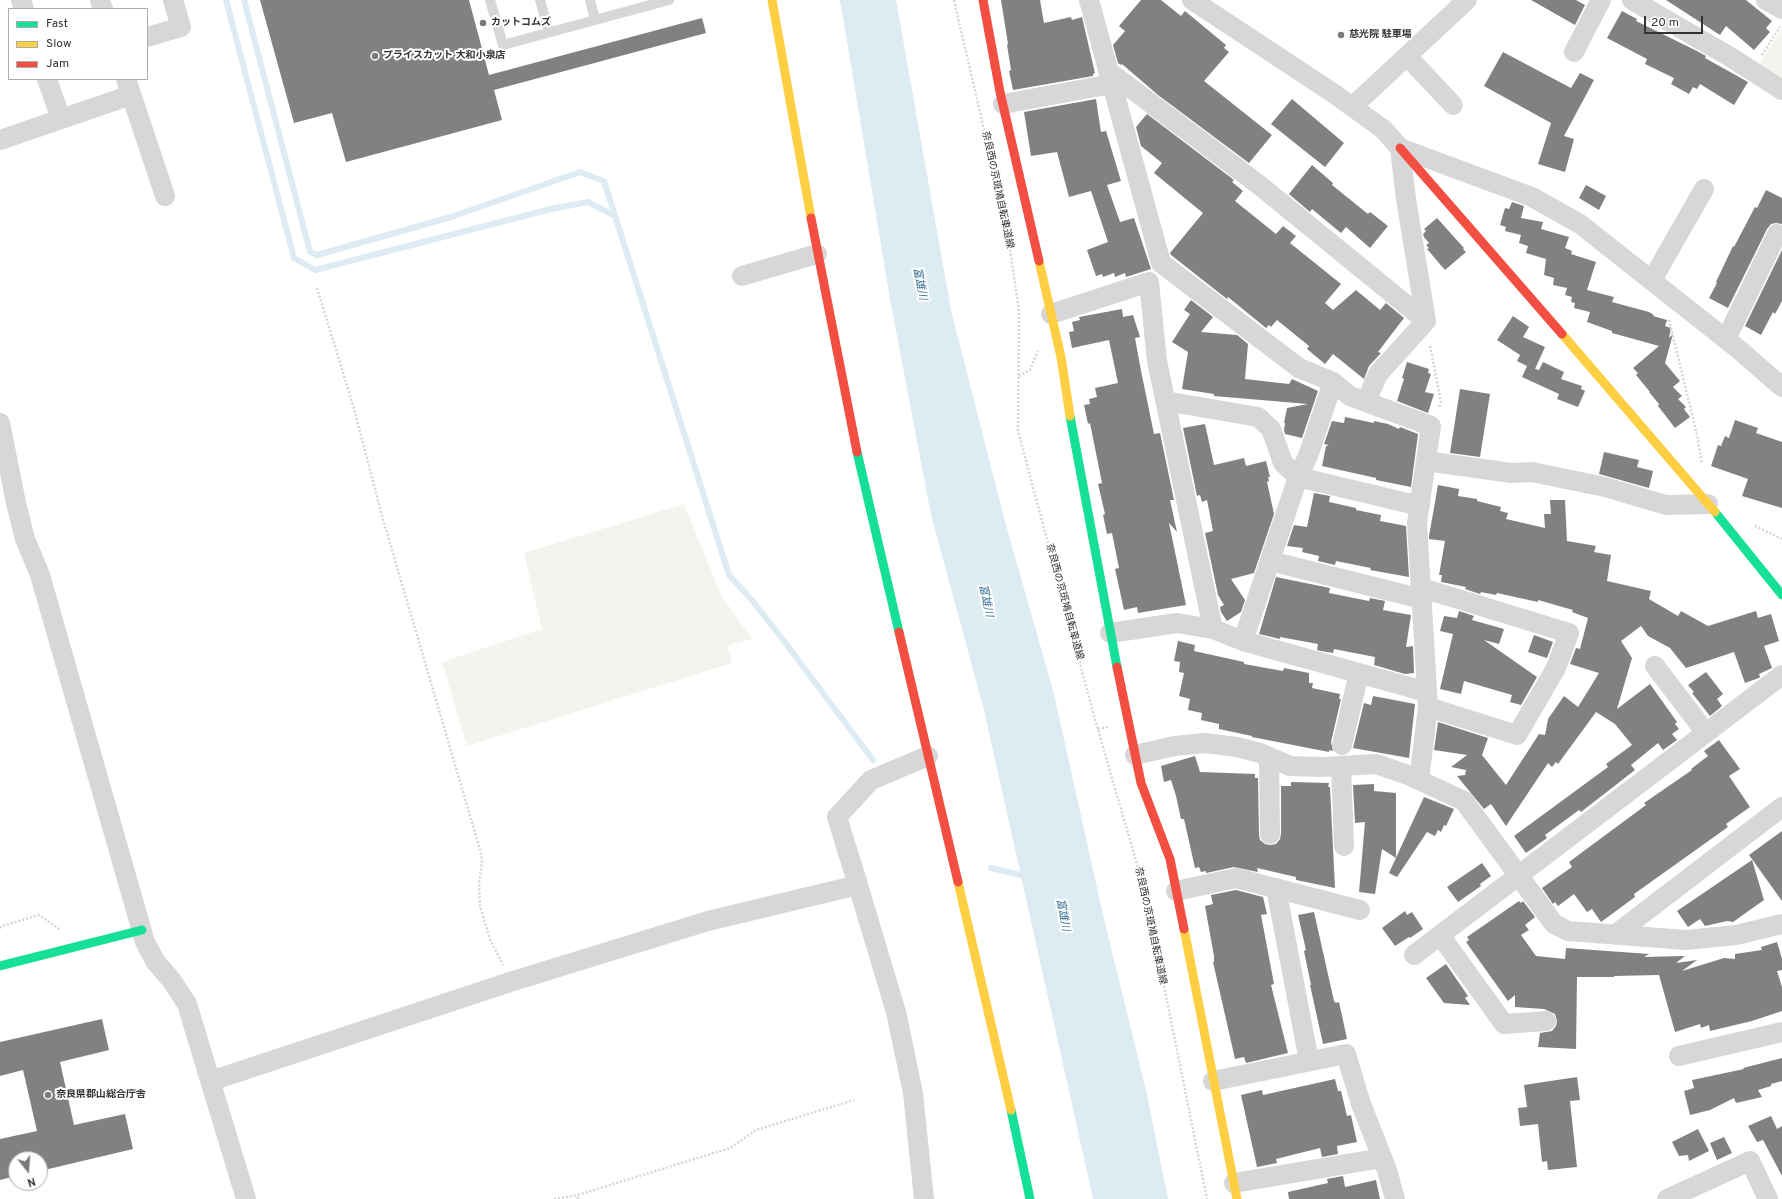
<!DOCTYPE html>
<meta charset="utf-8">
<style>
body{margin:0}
#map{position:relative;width:1782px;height:1199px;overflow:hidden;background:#fff;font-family:Overpass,sans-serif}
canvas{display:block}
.legend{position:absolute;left:8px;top:8px;width:140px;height:72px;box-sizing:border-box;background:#fff;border:1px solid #adadad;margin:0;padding:5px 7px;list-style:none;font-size:12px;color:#333}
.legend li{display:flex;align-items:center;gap:8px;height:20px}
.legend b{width:20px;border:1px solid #adadad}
.north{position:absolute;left:8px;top:1151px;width:40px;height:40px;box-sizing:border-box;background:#fff;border:1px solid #adadad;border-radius:50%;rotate:163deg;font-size:11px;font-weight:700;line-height:16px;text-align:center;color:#333}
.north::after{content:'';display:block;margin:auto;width:14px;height:18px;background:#7a7a7a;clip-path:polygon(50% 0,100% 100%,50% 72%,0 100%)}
.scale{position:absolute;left:1644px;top:16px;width:59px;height:18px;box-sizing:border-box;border:2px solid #333;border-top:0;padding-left:5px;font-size:12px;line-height:14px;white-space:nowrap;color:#333;-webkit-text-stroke:3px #fff;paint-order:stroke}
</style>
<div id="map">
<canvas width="1782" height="1199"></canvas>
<ul class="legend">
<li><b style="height:5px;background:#16e098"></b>Fast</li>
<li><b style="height:5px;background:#ffcf43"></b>Slow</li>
<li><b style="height:5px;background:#f24e42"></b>Jam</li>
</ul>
<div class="north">N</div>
<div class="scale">20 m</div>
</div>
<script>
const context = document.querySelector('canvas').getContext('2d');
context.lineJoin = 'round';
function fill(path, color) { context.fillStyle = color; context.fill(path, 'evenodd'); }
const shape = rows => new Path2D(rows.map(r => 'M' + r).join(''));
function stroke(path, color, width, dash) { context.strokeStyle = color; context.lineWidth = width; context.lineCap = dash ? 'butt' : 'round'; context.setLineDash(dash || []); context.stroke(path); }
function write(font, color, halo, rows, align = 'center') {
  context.font = font + ' Overpass,"Noto Sans JP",sans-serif'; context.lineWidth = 4; context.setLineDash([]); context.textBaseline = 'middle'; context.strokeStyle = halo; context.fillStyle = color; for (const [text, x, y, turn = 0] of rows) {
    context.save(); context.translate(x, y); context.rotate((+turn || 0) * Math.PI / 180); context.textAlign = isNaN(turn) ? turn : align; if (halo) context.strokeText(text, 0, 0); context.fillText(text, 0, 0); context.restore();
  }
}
const green = shape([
 [1782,29,1782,79,1759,64],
 [684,504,721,595,752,639,727,646,732,663,467,746,442,662,542,629,524,553]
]);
const water = shape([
 [840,0,896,0,951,310,1004,518,1054,694,1104,919,1146,1090,1168,1199,1093,1199,984,710,931,515,890,299]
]);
const stream = shape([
 [226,0,294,258,315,270,551,209,588,202,615,216],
 [244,0,310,252,317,255,451,217,580,172,604,181,729,575,751,599,784,641,873,760],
 [991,868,1029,877]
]);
const building = shape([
 [260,0,469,0,489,75,702,18,706,33,494,90,502,120,346,162,332,113,294,123],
 [1001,0,1040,0,1044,23,1071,17,1072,20,1082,17,1095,73,1093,74,1093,76,1013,90,1009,71,1011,70,1007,45,1008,44],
 [1141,0,1161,0,1181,16,1185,11,1226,45,1224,48,1229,52,1204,81,1272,135,1249,163,1158,95,1122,64,1121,65,1118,63,1113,45,1125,31,1119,26],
 [1531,0,1576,0,1585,5,1575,25],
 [1666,0,1746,0,1772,21,1766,28,1770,32,1754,50,1726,26,1720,35],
 [1622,11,1637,19,1636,21,1697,51,1706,56,1705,58,1748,82,1734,105,1700,84,1697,89,1693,87,1689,94,1671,84,1674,78,1645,64,1647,59,1607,38],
 [1503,52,1571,88,1580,73,1594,80,1564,136,1574,139,1565,172,1538,164,1551,123,1484,86],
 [1096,99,1101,132,1106,131,1121,181,1107,185,1120,222,1134,218,1151,269,1126,277,1125,273,1115,277,1114,273,1103,277,1102,274,1096,276,1087,250,1108,242,1091,191,1069,197,1057,152,1031,156,1024,112],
 [1292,99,1344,143,1325,167,1271,124],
 [1147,114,1234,180,1232,182,1243,191,1235,201,1276,234,1283,226,1296,236,1290,243,1341,284,1325,303,1333,310,1356,290,1380,310,1386,303,1404,318,1378,352,1381,353,1369,366,1364,379,1333,354,1325,364,1307,349,1309,346,1277,320,1271,327,1269,325,1266,328,1228,297,1227,299,1171,255,1170,253,1203,213,1154,173,1162,163,1141,146,1136,127],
 [1312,165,1333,183,1332,185,1368,214,1370,212,1388,226,1370,248,1346,227,1341,233,1312,209,1310,212,1289,194],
 [1586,185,1606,196,1599,210,1579,198],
 [1766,190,1782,198,1782,224,1776,223,1771,224,1767,229,1728,308,1709,298,1717,283,1716,282,1733,246,1734,247,1755,207,1757,208],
 [1512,202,1524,206,1521,218,1543,222,1541,229,1569,237,1565,248,1572,251,1571,254,1596,262,1587,290,1614,297,1612,302,1649,312,1654,315,1653,316,1667,320,1665,326,1671,328,1669,338,1673,334,1665,363,1680,381,1673,387,1682,396,1678,399,1686,407,1684,409,1690,417,1675,428,1658,406,1659,404,1649,392,1650,392,1636,375,1638,373,1633,368,1659,346,1612,333,1612,331,1587,322,1590,312,1574,308,1575,303,1571,302,1572,297,1565,295,1567,288,1553,285,1554,278,1544,275,1546,259,1526,253,1528,246,1519,243,1521,235,1505,231,1506,227,1500,225,1505,208,1509,209],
 [1437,218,1464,248,1463,249,1466,252,1445,270,1427,249,1429,248,1426,245,1429,243,1424,237,1423,234,1426,231,1424,229],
 [1782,250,1782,301,1775,314,1773,312,1761,335,1745,326],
 [1191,300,1213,317,1201,332,1237,335,1248,344,1245,379,1289,384,1292,379,1318,391,1302,438,1285,434,1284,430,1285,423,1284,423,1287,408,1308,404,1214,396,1214,394,1182,389,1188,352,1172,342,1190,314,1184,310],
 [1122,309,1123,317,1133,315,1140,337,1135,338,1141,371,1154,434,1160,433,1174,500,1170,500,1177,532,1169,523,1186,605,1138,613,1137,607,1124,610,1115,569,1119,568,1112,533,1107,534,1103,515,1105,514,1098,484,1102,483,1090,423,1088,424,1084,405,1090,404,1089,399,1097,397,1095,388,1118,383,1109,340,1072,348,1069,332,1074,331,1072,322,1080,320,1079,317],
 [1513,316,1529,327,1523,337,1545,347,1535,369,1539,370,1543,362,1564,372,1561,379,1582,386,1581,389,1585,391,1578,407,1557,399,1559,394,1522,377,1527,366,1517,361,1520,355,1497,340],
 [1407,362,1429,369,1428,373,1431,374,1425,392,1434,394,1428,413,1397,401,1404,379,1402,378],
 [1460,389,1490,394,1480,457,1450,453],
 [1345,417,1374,423,1374,421,1388,424,1399,429,1400,427,1418,434,1411,487,1376,480,1376,478,1322,466,1326,446,1329,445,1324,444,1332,421,1344,423],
 [1735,420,1758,428,1756,433,1782,442,1782,508,1742,496,1748,479,1711,466,1718,445,1721,446,1725,436,1729,438],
 [1205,424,1214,465,1244,458,1246,466,1266,461,1270,477,1268,477,1269,481,1267,482,1274,514,1254,573,1231,579,1245,600,1241,612,1227,621,1221,612,1220,607,1224,605,1218,595,1205,533,1213,531,1207,500,1202,502,1200,495,1197,496,1183,428],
 [1604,452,1639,460,1637,467,1653,471,1649,488,1599,474],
 [1438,485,1459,489,1458,496,1477,499,1477,501,1501,507,1500,511,1508,513,1506,519,1545,528,1544,514,1551,514,1550,500,1565,500,1567,541,1596,546,1594,552,1611,555,1607,581,1651,591,1649,599,1678,616,1681,611,1708,626,1756,611,1758,618,1771,614,1779,641,1764,646,1772,668,1759,674,1760,677,1759,678,1745,683,1734,652,1686,668,1670,648,1648,636,1641,626,1621,641,1632,658,1617,709,1650,684,1677,722,1675,724,1679,729,1672,734,1677,740,1663,750,1658,743,1631,765,1635,770,1581,812,1579,810,1545,835,1547,838,1526,853,1514,836,1608,767,1606,764,1632,745,1615,724,1596,712,1558,764,1556,762,1552,767,1548,763,1506,826,1491,804,1484,809,1457,776,1465,775,1466,770,1451,767,1467,755,1434,750,1438,722,1488,738,1482,755,1506,785,1539,734,1545,735,1548,719,1564,696,1578,707,1599,673,1570,664,1576,648,1580,649,1588,618,1572,612,1573,610,1538,600,1538,602,1497,593,1496,595,1481,592,1480,594,1465,589,1466,587,1441,582,1442,575,1439,575,1445,541,1429,539,1429,536],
 [1314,493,1330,496,1329,502,1356,508,1356,510,1381,515,1380,521,1406,526,1409,577,1370,570,1371,568,1336,561,1335,565,1318,561,1319,556,1302,552,1303,548,1287,546,1294,525,1307,527],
 [1276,577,1330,588,1329,593,1369,601,1370,598,1385,601,1383,610,1411,615,1406,647,1413,646,1414,673,1405,674,1374,665,1375,657,1334,649,1333,653,1321,651,1317,650,1318,644,1280,637,1280,639,1259,634],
 [1459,611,1474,616,1472,620,1504,629,1499,644,1484,640,1537,677,1521,705,1510,702,1512,695,1464,681,1461,694,1440,689,1453,634,1440,631,1444,616,1457,618],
 [1534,635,1553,642,1547,658,1528,652],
 [1178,641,1195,645,1194,651,1244,662,1244,664,1283,671,1284,668,1309,673,1309,683,1313,683,1312,688,1340,694,1339,699,1341,699,1331,742,1333,751,1329,750,1329,752,1252,737,1252,736,1219,729,1219,724,1201,720,1202,713,1188,710,1190,699,1179,696,1184,673,1179,672,1180,662,1174,661],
 [1706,672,1723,694,1717,699,1722,706,1710,716,1692,693,1694,692,1688,685],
 [1373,696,1415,704,1409,758,1353,748,1364,703,1371,705],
 [1719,740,1740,769,1729,776,1750,807,1726,824,1728,827,1634,894,1635,897,1601,922,1592,909,1587,912,1574,894,1558,906,1555,902,1553,904,1542,888,1572,867,1569,862,1646,805,1644,803,1692,770,1691,769,1708,756,1704,751],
 [1195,756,1200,772,1255,774,1255,778,1258,778,1259,835,1260,840,1265,844,1270,845,1276,844,1280,839,1281,834,1281,786,1291,786,1291,782,1329,783,1328,787,1330,787,1335,888,1296,880,1296,877,1257,868,1258,872,1234,867,1206,873,1206,871,1201,872,1199,867,1195,868,1184,819,1181,819,1176,796,1171,780,1164,782,1161,766],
 [1374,784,1374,791,1396,793,1396,858,1382,849,1375,894,1359,892,1365,822,1355,823,1353,785],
 [1424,797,1454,809,1446,826,1444,825,1441,832,1438,830,1435,836,1427,832,1397,877,1389,873],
 [1782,831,1782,901,1749,855],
 [1752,860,1764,900,1733,922,1727,921,1705,926,1700,919,1688,927,1677,911],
 [1482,863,1491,876,1480,884,1481,886,1458,902,1447,887],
 [1236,890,1263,897,1267,914,1261,915,1274,984,1271,985,1288,1053,1246,1063,1244,1057,1235,1059,1213,962,1214,962,1214,956,1205,906,1213,904,1211,895],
 [1519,901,1521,903,1523,901,1535,917,1525,925,1529,930,1521,935,1536,956,1565,959,1566,948,1649,954,1644,957,1685,956,1676,963,1697,960,1682,971,1724,958,1735,959,1735,954,1762,950,1761,947,1777,942,1782,959,1782,970,1777,971,1782,987,1782,1011,1752,1021,1710,1031,1709,1025,1701,1028,1700,1024,1675,1032,1659,975,1614,976,1614,977,1577,977,1576,1049,1538,1047,1540,1033,1552,1031,1556,1026,1557,1021,1555,1014,1544,1009,1515,1007,1515,995,1508,1001,1466,942,1469,940,1467,937],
 [1405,911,1407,915,1412,912,1423,929,1410,938,1409,937,1395,946,1382,928],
 [1314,912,1334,1001,1336,1003,1339,1002,1347,1039,1323,1044,1310,985,1311,985,1304,951,1306,950,1298,915],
 [1446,964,1468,996,1465,998,1470,1005,1444,1003,1426,978],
 [102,1019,109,1050,60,1062,74,1125,125,1114,133,1149,40,1171,40,1159,16,1159,16,1176,0,1180,0,1139,37,1131,23,1070,0,1076,0,1042],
 [1782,1058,1782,1081,1771,1084,1771,1086,1758,1090,1762,1097,1736,1103,1734,1098,1710,1110,1690,1115,1684,1091,1694,1088,1692,1080,1744,1069,1743,1068],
 [1577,1077,1580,1100,1570,1101,1577,1167,1548,1170,1547,1161,1542,1162,1538,1124,1520,1126,1518,1108,1527,1107,1524,1085],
 [1335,1079,1338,1091,1341,1091,1347,1116,1351,1115,1357,1142,1337,1146,1338,1154,1322,1157,1320,1148,1276,1159,1277,1163,1257,1167,1241,1095,1262,1090,1263,1095],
 [1771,1116,1777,1129,1782,1126,1782,1176,1763,1140,1757,1142,1748,1126],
 [1698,1129,1709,1151,1689,1161,1688,1155,1679,1156,1672,1142],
 [1724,1137,1732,1153,1717,1160,1710,1143],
 [1343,1176,1345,1187,1376,1180,1380,1199,1289,1199,1288,1192,1328,1183,1327,1179]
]);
const path = shape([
 [954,0,1007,229,1019,311,1018,431,1094,716,1145,892,1207,1199],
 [1762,55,1780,27],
 [317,288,353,405,382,516,481,853,482,862,479,883,480,906,490,939,503,965],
 [1669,320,1697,435,1702,464],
 [1430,346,1441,402,1439,408],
 [1019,376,1030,370,1038,351],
 [1755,526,1782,539],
 [1098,729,1109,727],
 [0,928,2,926,39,915,59,929,61,928],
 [554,1199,578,1195],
 [578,1199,578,1195,730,1148,756,1130,854,1100]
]);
const lane = shape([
 [490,0,503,45,669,0],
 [540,0,549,32],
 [590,0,595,20]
]);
const street = shape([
 [21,0,24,9],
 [100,0,103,9],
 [1089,0,1161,263,1299,368,1333,382,1350,396,1431,426,1417,523,1428,707,1419,780],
 [1192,0,1333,93,1383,129,1400,148,1532,197,1580,224,1737,348,1782,387],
 [1632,0,1732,58,1782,90],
 [1766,0,1782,9],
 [147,37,181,27,173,0],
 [1574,52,1601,0],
 [1407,56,1453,105],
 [1108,71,1258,184,1426,321],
 [47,79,61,119],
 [126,79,165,196],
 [1003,104,1112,84],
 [1352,107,1467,0],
 [0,140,131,95],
 [1400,148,1406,199,1426,321],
 [742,276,817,254],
 [1652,280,1704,189],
 [1051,314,1149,282,1157,361,1213,629],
 [1726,339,1777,234],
 [1333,382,1308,456,1298,477,1243,641,1427,692],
 [1165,401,1258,417,1271,429,1283,463,1298,477,1420,506],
 [1366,402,1378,374,1426,321],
 [0,423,16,503,25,539,40,575,145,942,155,961,172,981,187,1004,246,1199],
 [1426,461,1511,473,1532,472,1605,487,1666,505,1708,504],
 [1270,561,1422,599],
 [1422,588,1569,633,1556,668,1517,735,1428,707],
 [1110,633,1177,623,1213,629,1243,641],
 [1655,666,1706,733],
 [1342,745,1359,673],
 [1135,755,1174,746,1205,743,1237,747,1260,753,1290,766,1323,767,1376,764,1408,775,1464,801,1554,924,1568,931,1686,940,1736,935,1782,924],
 [1269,757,1270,834],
 [1341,766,1344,846],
 [858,885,896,1012,913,1093,924,1199],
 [1276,888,1309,1061],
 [1176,891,1236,878,1360,910],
 [1616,934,1782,807],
 [1440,935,1504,1024,1546,1021],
 [1414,955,1782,675],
 [1679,1056,1782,1032],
 [211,1081,510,982,708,921,858,885,837,817,871,780,928,756],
 [1213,1081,1346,1054,1361,1104,1387,1170,1395,1199],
 [1234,1183,1382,1158],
 [1667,1199,1750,1161,1768,1199]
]);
const fast = shape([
 [1070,416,1117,667],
 [857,452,899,632],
 [1715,512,1782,595],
 [0,966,142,930],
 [1011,1110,1030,1199]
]);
const slow = shape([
 [772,0,811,218],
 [1039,261,1061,357,1070,416],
 [1562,334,1715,512],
 [958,882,1011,1110],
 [1184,929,1237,1199]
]);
const jam = shape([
 [983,0,1000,92,1039,261],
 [1400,148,1562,334],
 [811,218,857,452],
 [899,632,958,882],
 [1117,667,1141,783,1170,859,1184,929]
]);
const markers = [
 [483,23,4,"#7a7a7a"],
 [1341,35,4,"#7a7a7a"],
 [375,56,4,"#7a7a7a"],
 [48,1095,4,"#7a7a7a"]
];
const poiNames = [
 ["カットコムズ",491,23],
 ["慈光院 駐車場",1349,35],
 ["プライスカット 大和小泉店",383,56],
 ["奈良県郡山総合庁舎",56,1095]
];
const streetNames = [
 ["奈良西の京斑鳩自転車道線",997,190,78],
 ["奈良西の京斑鳩自転車道線",1064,602,75],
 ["奈良西の京斑鳩自転車道線",1150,926,78]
];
const waterNames = [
 ["富雄川",919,284,79],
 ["富雄川",985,601,78],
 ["富雄川",1062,915,80]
];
fill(green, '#f1f5ed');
fill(water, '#ddebf3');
stroke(stream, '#ddebf3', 6);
fill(building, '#818181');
stroke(path, '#d6d6d6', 2.5, [2, 2]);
stroke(lane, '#d7d7d7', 10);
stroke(street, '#d7d7d7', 20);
stroke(fast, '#16e098', 9);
stroke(slow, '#ffcf43', 9);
stroke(jam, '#f24e42', 9);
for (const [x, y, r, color] of markers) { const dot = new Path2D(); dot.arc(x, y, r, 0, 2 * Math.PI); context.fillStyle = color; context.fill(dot); stroke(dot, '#fff', 1.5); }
write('bold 10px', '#333', '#fff', poiNames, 'left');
write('10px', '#333', '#fff', streetNames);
write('italic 11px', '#3f7597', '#fff', waterNames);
</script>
